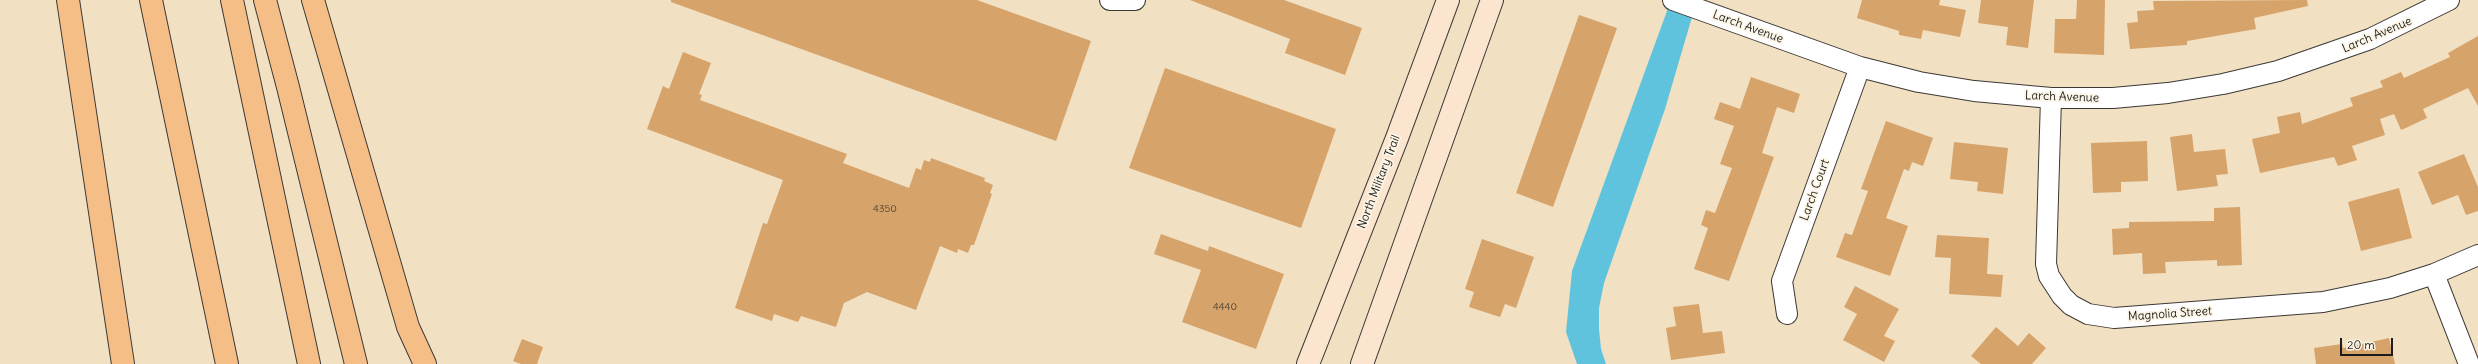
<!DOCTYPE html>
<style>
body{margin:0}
#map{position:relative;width:2478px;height:364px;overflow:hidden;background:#f2e0c2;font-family:Delius,sans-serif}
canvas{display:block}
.scale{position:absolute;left:2340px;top:338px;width:53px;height:18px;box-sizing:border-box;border:2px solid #1c1c1c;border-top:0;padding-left:5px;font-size:12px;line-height:14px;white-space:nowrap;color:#1c1c1c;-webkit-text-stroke:3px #fcf5e5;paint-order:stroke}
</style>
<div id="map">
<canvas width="2478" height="364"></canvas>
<div class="scale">20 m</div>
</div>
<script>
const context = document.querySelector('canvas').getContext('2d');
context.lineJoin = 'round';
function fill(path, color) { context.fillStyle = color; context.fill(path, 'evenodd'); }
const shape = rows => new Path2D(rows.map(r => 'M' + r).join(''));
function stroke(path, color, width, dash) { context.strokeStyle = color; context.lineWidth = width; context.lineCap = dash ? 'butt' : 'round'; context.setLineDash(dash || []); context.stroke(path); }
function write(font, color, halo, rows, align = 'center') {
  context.font = font + ' Delius,sans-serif'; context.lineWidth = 3.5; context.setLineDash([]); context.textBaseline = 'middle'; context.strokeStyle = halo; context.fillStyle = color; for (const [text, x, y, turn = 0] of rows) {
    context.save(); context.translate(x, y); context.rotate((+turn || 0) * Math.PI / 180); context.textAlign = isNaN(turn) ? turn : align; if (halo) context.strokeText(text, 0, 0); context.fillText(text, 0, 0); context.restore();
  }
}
const water = shape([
 [1671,0,1697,0,1665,109,1604,283,1599,308,1599,329,1601,349,1606,364,1577,364,1566,332,1572,271]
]);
const building = shape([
 [671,0,977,0,1091,41,1056,141,671,2],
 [1190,0,1284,0,1362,28,1345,75,1285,53,1290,39],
 [1862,0,1940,0,1939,5,1966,10,1960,37,1923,30,1921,39,1899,35,1899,31,1857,18],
 [1981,0,2034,0,2028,48,2006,45,2008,27,1978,23],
 [2077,0,2105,0,2104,55,2054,53,2055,19,2076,19],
 [2307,0,2308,6,2254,18,2256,29,2187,41,2187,45,2130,49,2127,23,2138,22,2137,11,2154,10,2153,1],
 [1579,15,1617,28,1553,207,1516,193],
 [2478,36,2478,106,2468,88,2423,109,2427,118,2408,127,2401,130,2394,114,2380,119,2385,135,2352,146,2357,160,2338,166,2334,157,2260,173,2252,139,2280,133,2277,117,2300,112,2302,124,2353,106,2350,98,2383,87,2380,81,2401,72,2404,78,2450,57,2448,53],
 [683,52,711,63,699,94,702,95,700,100,847,154,843,163,909,188,916,168,921,170,924,160,930,162,931,158,985,178,984,181,993,185,990,193,992,194,974,245,971,245,968,253,958,249,957,253,940,246,916,310,867,292,844,303,836,327,801,316,798,322,774,314,772,321,735,308,763,223,767,224,783,180,647,129,663,86,669,89],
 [1165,68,1336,129,1301,228,1129,168],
 [1751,77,1800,94,1794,113,1777,107,1762,153,1774,157,1729,281,1694,269,1708,228,1701,225,1706,210,1715,213,1732,168,1720,164,1734,126,1714,119,1720,102,1740,109],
 [1886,121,1933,138,1923,166,1912,162,1909,171,1904,169,1886,218,1908,226,1890,276,1836,257,1845,233,1852,235,1868,191,1861,189],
 [2192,134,2194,152,2225,149,2228,174,2216,175,2218,186,2177,191,2170,137],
 [2147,141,2148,181,2121,182,2121,192,2093,193,2091,143],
 [1954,142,2008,148,2003,194,1977,191,1978,182,1950,179],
 [2464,154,2478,187,2478,211,2466,215,2458,195,2432,205,2418,172],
 [2399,188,2412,238,2361,251,2348,202],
 [2240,207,2242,265,2217,266,2217,260,2165,262,2166,273,2143,274,2142,253,2113,255,2112,229,2129,228,2129,222,2214,221,2214,208],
 [1161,234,1208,251,1209,246,1284,274,1256,349,1182,322,1201,270,1154,254],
 [1937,235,1989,238,1987,274,2003,275,2001,297,1949,294,1951,258,1935,257],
 [1482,239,1534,257,1516,308,1505,304,1500,317,1469,307,1474,292,1465,289],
 [1855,286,1899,309,1884,336,1895,341,1884,362,1843,340,1857,314,1844,307],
 [1699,304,1703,333,1722,331,1725,353,1671,360,1666,328,1676,326,1673,307],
 [1996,327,2018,346,2029,333,2046,348,2032,364,1981,364,1971,356],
 [2389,338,2395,364,2316,364,2314,348,2342,344,2343,348],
 [522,339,543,347,537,364,521,364,513,361]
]);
const street = shape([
 [1110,0,1135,0],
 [1673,0,1860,67,1919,82,1974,91,2051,98,2113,98,2168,93,2223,84,2278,71,2370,39,2449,0],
 [2051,98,2046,264,2049,276,2062,296,2071,305,2088,314,2114,318,2323,302,2390,288,2434,274,2478,255],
 [2434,274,2469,364],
 [1787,314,1782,281,1860,67]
]);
const secondary = shape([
 [1308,364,1397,138,1448,0],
 [1362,364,1492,0]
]);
const highway = shape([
 [68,0,123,364],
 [151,0,227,364],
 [232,0,309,364],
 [265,0,288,87,356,364],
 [313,0,408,327,425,364]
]);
const numberNames = [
 ["4350",885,209],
 ["4440",1225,307]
];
const streetNames = [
 ["Larch Avenue",1748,27,20],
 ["Larch Avenue",2377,35,-23],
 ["Larch Avenue",2062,97,2],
 ["North Military Trail",1379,182,-69],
 ["Larch Court",1815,190,-70],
 ["Magnolia Street",2170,314,-4]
];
fill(water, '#60c3de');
fill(building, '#d6a36b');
stroke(street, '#3c3935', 22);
stroke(secondary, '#3c3935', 24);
stroke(highway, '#3c3935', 24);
stroke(street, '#fff', 20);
stroke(secondary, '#fbe5cf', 22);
stroke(highway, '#f6be87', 22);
write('10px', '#4a3e30', null, numberNames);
write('12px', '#1c1c1c', '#fcf5e5', streetNames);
</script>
